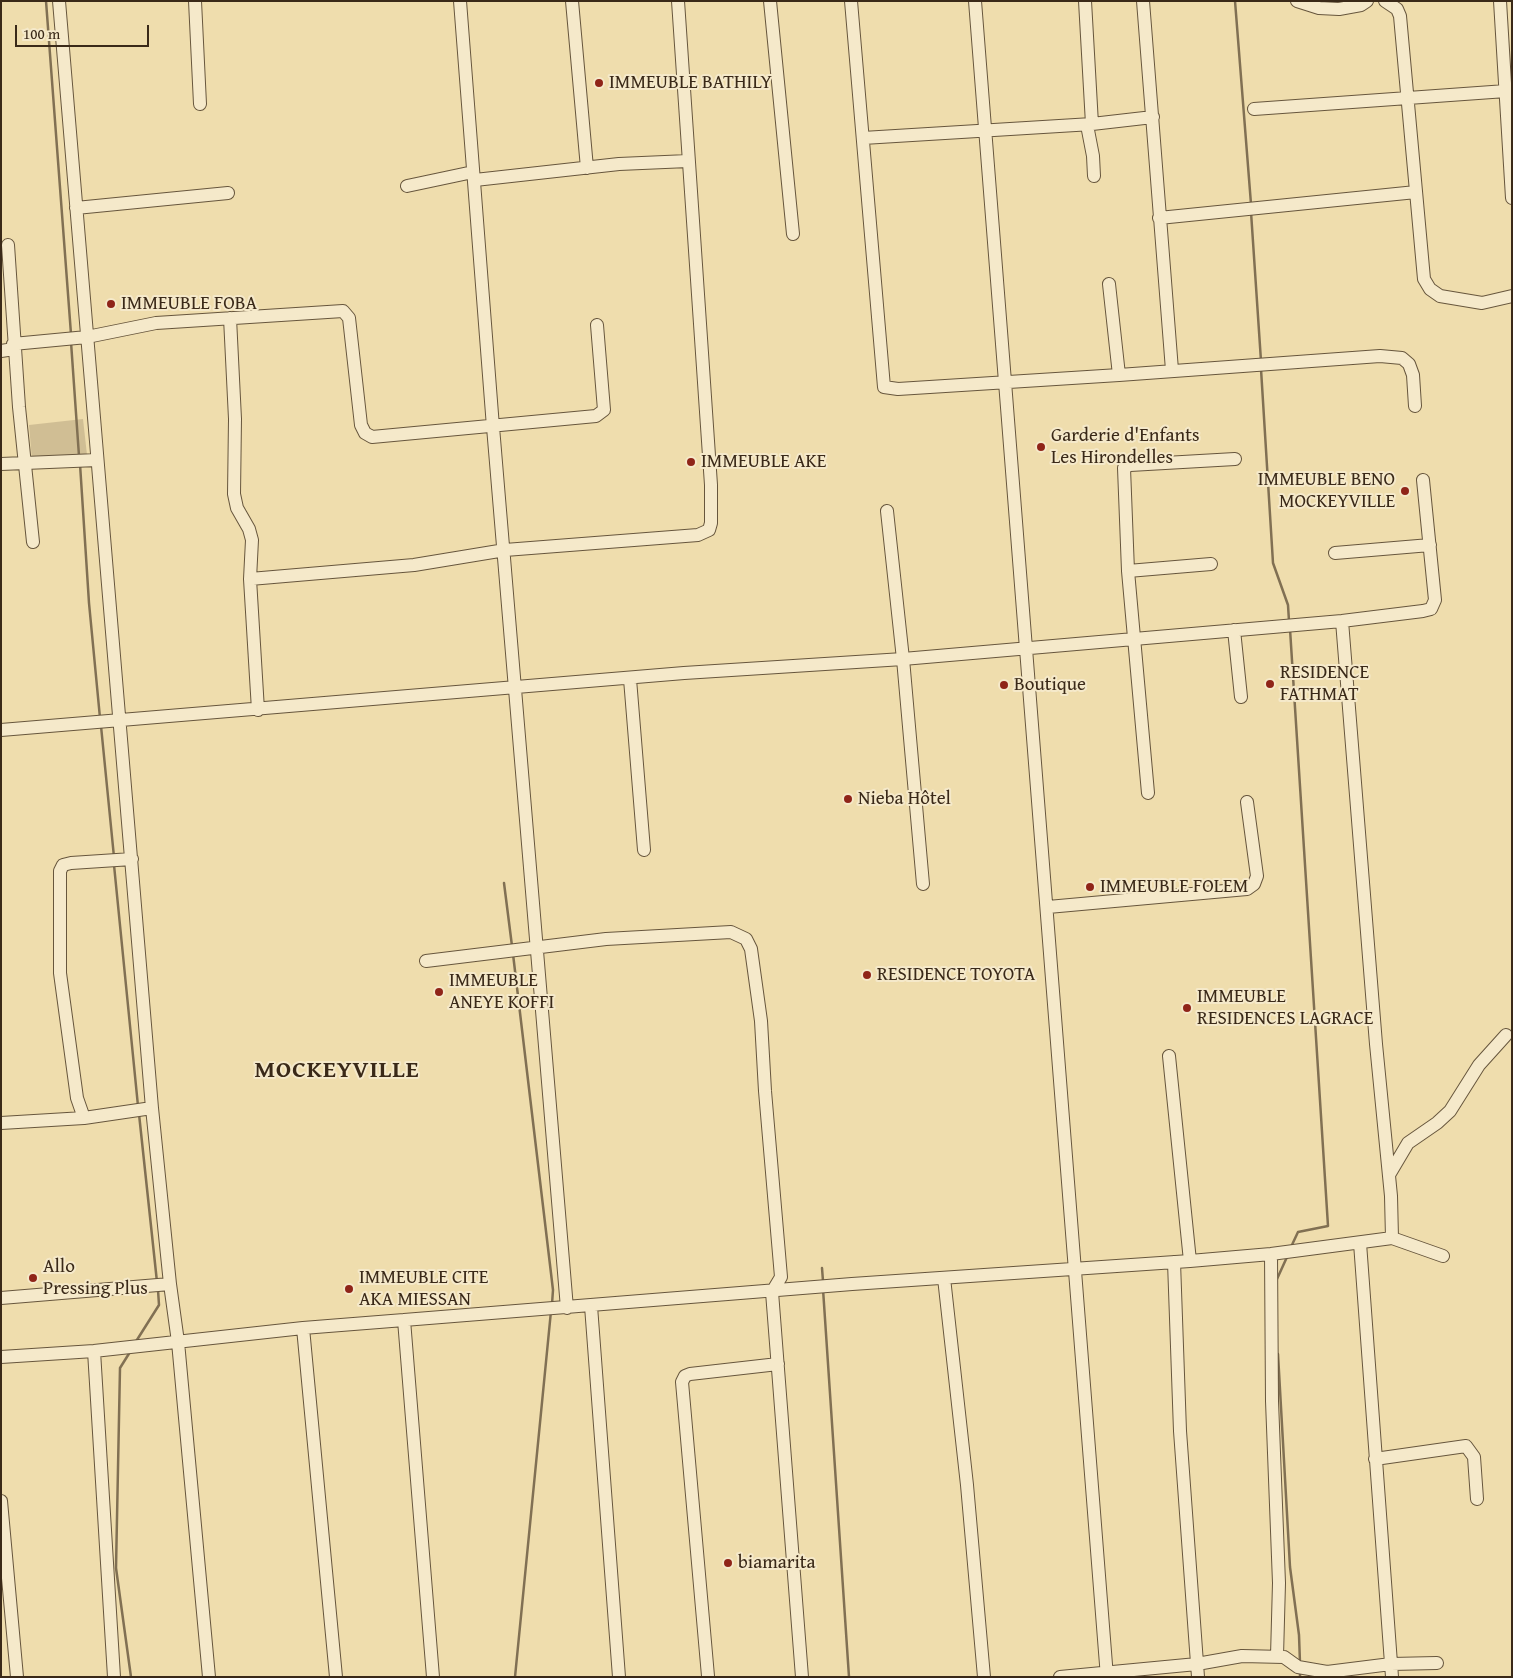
<!DOCTYPE html>
<meta charset="utf-8">
<style>
body{margin:0}
#map{position:relative;width:1513px;height:1678px;overflow:hidden;background:#efddad;font-family:"Gentium Book Plus",serif}
canvas{display:block}
.frame{position:absolute;inset:0;border:2px solid #3a2918;pointer-events:none}
.scale{position:absolute;left:15px;top:25px;width:134px;height:22px;box-sizing:border-box;border:2px solid #3a2918;border-top:0;padding-left:6px;font-size:15px;line-height:18px;white-space:nowrap;color:#3a2918;-webkit-text-stroke:4px #f5e9ca;paint-order:stroke}
</style>
<div id="map">
<canvas width="1513" height="1678"></canvas>
<div class="frame"></div>
<div class="scale">100 m</div>
</div>
<script>
const context = document.querySelector('canvas').getContext('2d');
context.lineJoin = 'round';
function fill(path, color) { context.fillStyle = color; context.fill(path, 'evenodd'); }
const shape = rows => new Path2D(rows.map(r => 'M' + r).join(''));
function stroke(path, color, width, dash) { context.strokeStyle = color; context.lineWidth = width; context.lineCap = dash ? 'butt' : 'round'; context.setLineDash(dash || []); context.stroke(path); }
function write(font, color, halo, rows, align = 'center') {
  context.font = font + ' "Gentium Book Plus",serif'; context.lineWidth = 4; context.setLineDash([]); context.textBaseline = 'middle'; context.strokeStyle = halo; context.fillStyle = color; for (const [text, x, y, turn = 0] of rows) {
    context.save(); context.translate(x, y); context.rotate((+turn || 0) * Math.PI / 180); context.textAlign = isNaN(turn) ? turn : align; if (halo) context.strokeText(text, 0, 0); context.fillText(text, 0, 0); context.restore();
  }
}
const green = shape([
 [83,419,87,455,32,460,29,425]
]);
const stream = shape([
 [46,1,71,334],
 [1235,1,1251,204],
 [1251,212,1261,361],
 [71,342,79,456],
 [1261,369,1273,563,1288,605,1289,621],
 [80,464,89,603,100,718],
 [1290,629,1328,1226,1298,1232,1291,1247],
 [101,726,114,857],
 [114,865,138,1106],
 [504,883,512,946],
 [513,954,553,1290,552,1304],
 [139,1114,157,1282],
 [822,1268,823,1281],
 [1277,1279,1287,1257],
 [823,1289,849,1677],
 [135,1343,159,1305,158,1290],
 [130,1352,120,1368,116,1568,131,1677],
 [1278,1354,1290,1567,1299,1635,1300,1663],
 [1300,1671,1300,1677],
 [515,1677,551,1311]
]);
const minor = shape([
 [59,1,152,1108,170,1284,178,1342,209,1677],
 [195,1,200,104],
 [460,1,493,427,567,1308],
 [572,1,587,168],
 [770,1,793,234],
 [851,1,884,387,898,389,1119,375,1380,356,1402,358,1409,364,1413,375,1415,406],
 [975,1,1107,1677],
 [1085,1,1092,124],
 [1143,1,1172,370],
 [1297,1,1319,8,1339,9,1361,5,1367,1],
 [1385,1,1397,9,1400,16,1424,279,1430,289,1440,296,1482,303,1512,296],
 [1500,1,1512,198],
 [1254,109,1506,91,1512,89],
 [1087,125,1093,156,1094,176],
 [863,138,1092,124,1153,117],
 [475,180,619,164,688,161],
 [407,186,473,172],
 [76,208,228,193],
 [1159,218,1416,192],
 [8,245,19,407,33,542],
 [1109,284,1119,375],
 [230,318,235,419,234,494,237,508,249,529,252,540,250,579],
 [13,344,87,337,156,323,343,311,349,318,361,425,365,433,372,437,596,416,604,410,597,325],
 [1,351,14,349],
 [1,464,97,460],
 [887,511,903,659,923,884],
 [1335,553,1430,545],
 [1128,571,1211,564],
 [1342,621,1376,1044,1391,1196,1392,1238],
 [1234,630,1241,697],
 [630,679,644,850],
 [258,710,250,579,414,565,505,550,698,535,709,530,711,523,711,485,678,1],
 [1,730,684,673,903,659,1342,621,1423,611,1431,609,1435,600,1423,480],
 [1148,793,1128,571,1124,468,1130,465,1235,459],
 [1048,907,1247,889,1254,884,1257,876,1247,802],
 [426,961,606,939,731,932,746,939,751,949,761,1021,765,1091,781,1277,772,1292,802,1677],
 [1169,1056,1190,1261],
 [84,1118,77,1098,60,973,60,871,63,865,71,863,132,859],
 [1,1123,84,1118,152,1108],
 [1389,1175,1408,1143,1437,1123,1450,1111,1479,1065,1506,1035],
 [1360,1243,1392,1677],
 [1271,1254,1272,1401,1279,1583,1277,1656],
 [1174,1262,1180,1431,1198,1677],
 [944,1278,967,1485,984,1677],
 [1,1298,170,1284],
 [591,1306,619,1677],
 [404,1320,433,1677],
 [303,1328,336,1677],
 [94,1351,114,1677],
 [1,1357,94,1351,303,1328,404,1320,852,1284,1190,1261,1271,1254,1392,1238,1443,1256],
 [1375,1459,1466,1446,1474,1457,1477,1499],
 [1,1501,17,1677],
 [708,1676,682,1382,685,1376,690,1374,778,1364],
 [1060,1677,1197,1664,1242,1656,1284,1657,1298,1667,1327,1672,1391,1664,1437,1663]
]);
const markers = [
 [599,83,5,"#8f2418"],
 [111,304,5,"#8f2418"],
 [1041,447,5,"#8f2418"],
 [691,462,5,"#8f2418"],
 [1405,491,5,"#8f2418"],
 [1270,684,5,"#8f2418"],
 [1004,685,5,"#8f2418"],
 [848,799,5,"#8f2418"],
 [1090,887,5,"#8f2418"],
 [867,975,5,"#8f2418"],
 [439,992,5,"#8f2418"],
 [1187,1008,5,"#8f2418"],
 [33,1278,5,"#8f2418"],
 [349,1289,5,"#8f2418"],
 [728,1563,5,"#8f2418"]
];
const poiNames = [
 ["IMMEUBLE BATHILY",609,83],
 ["IMMEUBLE FOBA",121,304],
 ["Garderie d'Enfants",1051,436],
 ["Les Hirondelles",1051,458],
 ["IMMEUBLE AKE",701,462],
 ["IMMEUBLE BENO",1395,480,"right"],
 ["MOCKEYVILLE",1395,502,"right"],
 ["RESIDENCE",1280,673],
 ["FATHMAT",1280,695],
 ["Boutique",1014,685],
 ["Nieba Hôtel",858,799],
 ["IMMEUBLE FOLEM",1100,887],
 ["RESIDENCE TOYOTA",877,975],
 ["IMMEUBLE",449,981],
 ["ANEYE KOFFI",449,1003],
 ["IMMEUBLE",1197,997],
 ["RESIDENCES LAGRACE",1197,1019],
 ["Allo",43,1267],
 ["Pressing Plus",43,1289],
 ["IMMEUBLE CITE",359,1278],
 ["AKA MIESSAN",359,1300],
 ["biamarita",738,1563]
];
const districtNames = [
 ["MOCKEYVILLE",337,1071]
];
fill(green, '#d0be94');
stroke(stream, '#817053', 2.5);
stroke(minor, '#67563d', 14);
stroke(minor, '#f5e9ca', 12);
for (const [x, y, r, color] of markers) { const dot = new Path2D(); dot.arc(x, y, r, 0, 2 * Math.PI); context.fillStyle = color; context.fill(dot); stroke(dot, '#f5e9ca', 2); }
write('19px', '#3a2918', '#f5e9ca', poiNames, 'left');
context.letterSpacing = '1px';
write('bold 24px', '#3a2918', '#f5e9ca', districtNames);
context.letterSpacing = '0px';
</script>
